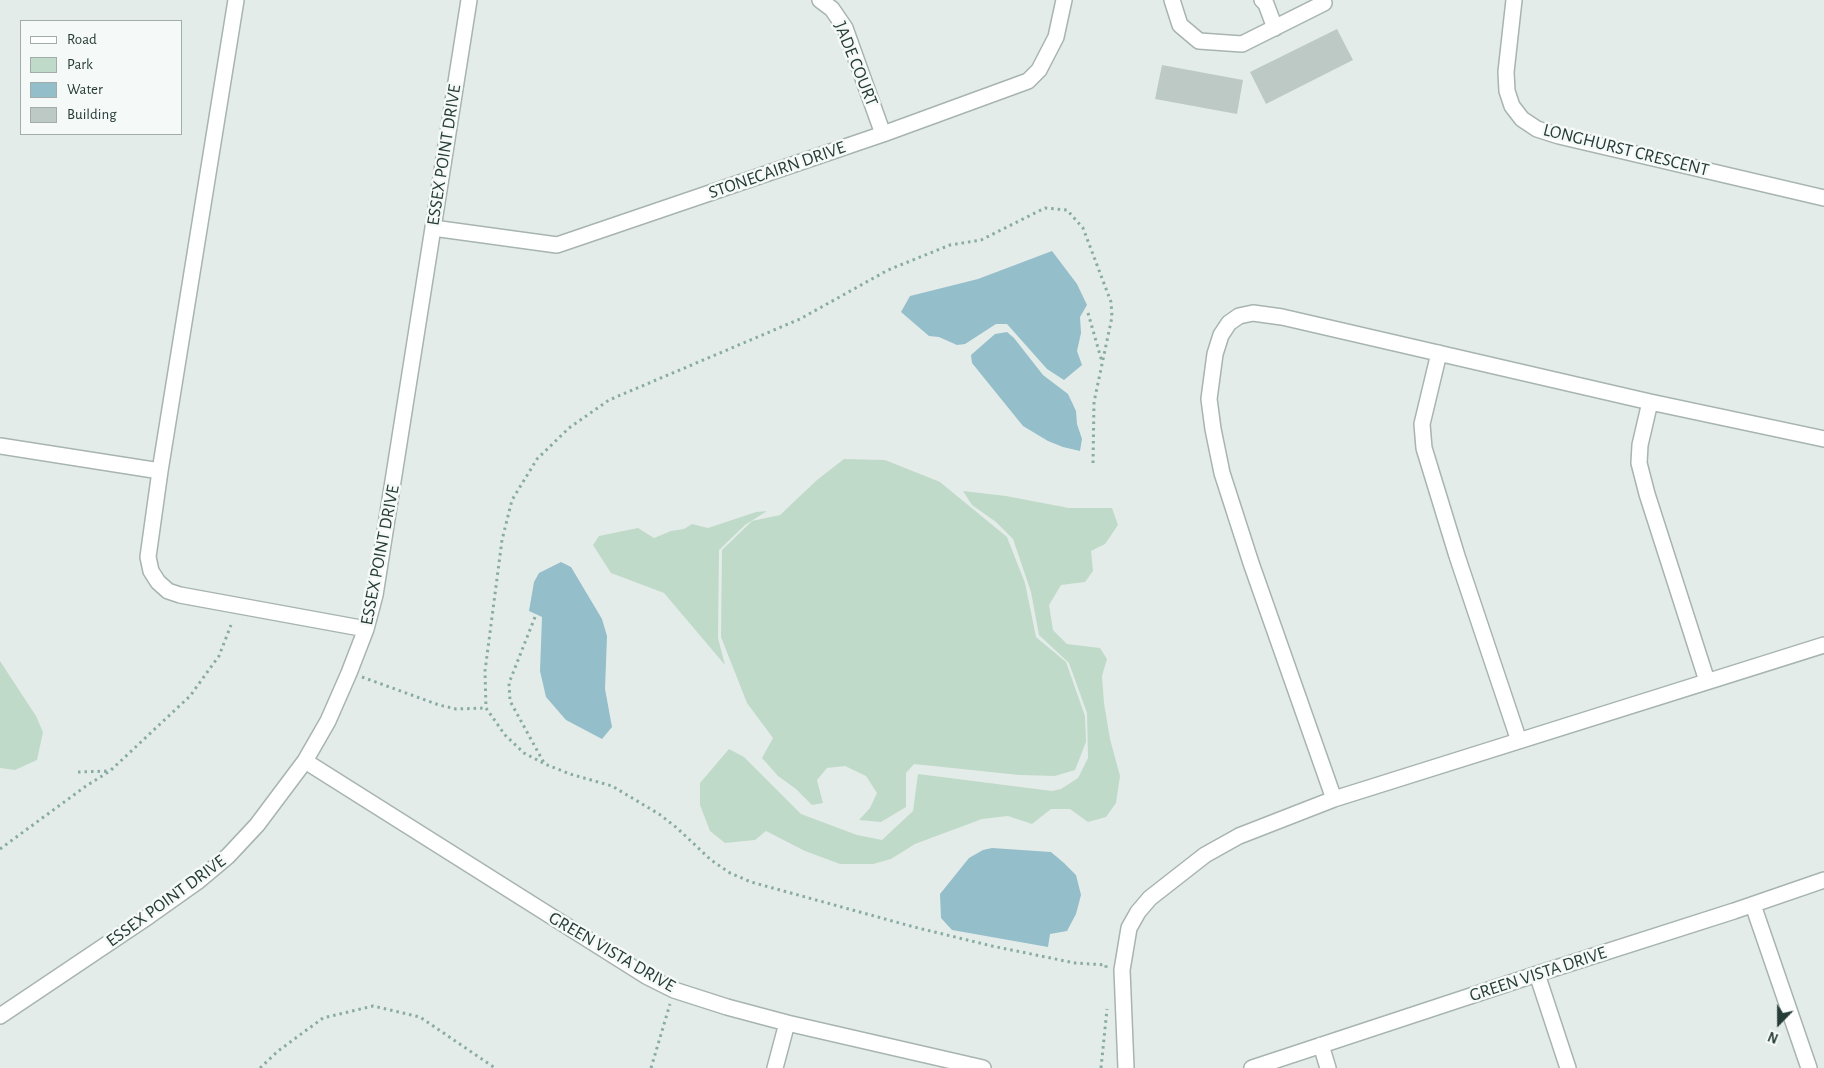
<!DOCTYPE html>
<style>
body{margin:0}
#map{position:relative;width:1824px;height:1068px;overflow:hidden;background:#e4ece9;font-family:"Alegreya Sans",sans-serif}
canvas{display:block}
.legend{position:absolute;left:20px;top:20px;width:162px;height:115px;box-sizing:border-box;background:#f5f9f7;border:1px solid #a2adaa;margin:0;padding:6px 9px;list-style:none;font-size:15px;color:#263c37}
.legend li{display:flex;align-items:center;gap:10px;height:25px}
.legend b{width:25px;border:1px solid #a2adaa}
.north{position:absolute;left:1754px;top:998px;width:50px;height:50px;-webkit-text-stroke:4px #f5f9f7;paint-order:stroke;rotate:202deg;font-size:14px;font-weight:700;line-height:20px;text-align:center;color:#263c37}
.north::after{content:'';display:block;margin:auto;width:18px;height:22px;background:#263c37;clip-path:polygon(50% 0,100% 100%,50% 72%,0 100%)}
</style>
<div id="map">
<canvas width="1824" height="1068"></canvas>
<ul class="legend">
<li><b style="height:6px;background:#fff"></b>Road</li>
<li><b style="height:14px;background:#c0dac9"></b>Park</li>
<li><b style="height:14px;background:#93beca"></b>Water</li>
<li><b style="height:14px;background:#bdc9c5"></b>Building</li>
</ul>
<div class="north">N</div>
</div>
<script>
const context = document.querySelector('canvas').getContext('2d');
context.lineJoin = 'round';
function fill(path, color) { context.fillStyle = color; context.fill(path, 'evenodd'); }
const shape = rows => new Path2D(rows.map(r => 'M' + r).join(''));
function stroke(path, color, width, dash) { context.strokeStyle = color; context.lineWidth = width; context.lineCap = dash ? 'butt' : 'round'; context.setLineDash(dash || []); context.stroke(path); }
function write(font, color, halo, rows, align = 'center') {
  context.font = font + ' "Alegreya Sans",sans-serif'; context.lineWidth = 5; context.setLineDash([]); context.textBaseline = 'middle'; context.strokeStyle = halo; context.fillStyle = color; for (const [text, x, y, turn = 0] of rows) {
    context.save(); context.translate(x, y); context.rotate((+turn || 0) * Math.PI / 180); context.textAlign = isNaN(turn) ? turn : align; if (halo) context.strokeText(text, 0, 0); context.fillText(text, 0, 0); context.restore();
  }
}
const green = shape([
 [844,459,885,460,940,482,1007,537,1025,583,1036,637,1066,662,1085,716,1086,742,1075,770,1055,776,1019,775,914,764,906,773,906,807,881,822,859,820,870,808,877,793,866,776,845,766,827,768,817,780,823,803,812,805,796,789,778,776,762,758,773,738,747,703,721,637,722,550,752,521,780,515,817,480],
 [963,491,1006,496,1069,508,1112,508,1118,525,1105,544,1091,551,1093,571,1085,582,1061,585,1049,605,1053,630,1067,644,1100,648,1107,659,1102,676,1104,703,1110,739,1120,776,1116,803,1106,817,1088,822,1070,809,1051,809,1032,824,1008,816,982,819,915,844,891,859,873,864,840,864,805,851,766,831,755,840,725,843,710,831,700,805,700,783,729,749,744,757,801,814,857,835,882,840,913,811,918,774,1052,791,1061,789,1078,778,1088,758,1087,713,1069,663,1039,635,1031,592,1013,539,996,522,972,505],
 [767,511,745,525,719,550,718,638,725,665,664,593,611,573,593,545,599,536,638,528,654,538,671,531,684,529,692,524,708,528,756,512],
 [0,661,36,716,43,732,37,760,15,770,0,768]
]);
const water = shape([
 [1052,251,1077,284,1087,305,1080,317,1081,333,1077,351,1082,365,1064,380,1047,369,1007,324,996,324,965,344,957,345,939,337,929,336,901,312,910,296,978,279],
 [1007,332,1014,338,1043,375,1068,394,1076,411,1077,424,1082,439,1080,451,1063,447,1048,441,1023,426,972,363,971,355,995,334],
 [561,562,571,567,602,619,607,636,605,689,612,727,602,739,566,720,546,697,540,671,542,617,529,611,534,582,539,573],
 [992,848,1051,852,1064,863,1076,875,1081,895,1076,914,1067,931,1050,934,1048,947,952,930,941,918,940,894,969,858,983,850]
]);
const building = shape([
 [1337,29,1353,60,1266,104,1250,72],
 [1162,65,1243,80,1237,114,1155,99]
]);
const path = shape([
 [1088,313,1102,362],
 [1093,463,1094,402,1112,317,1111,302,1083,228,1067,210,1045,208,981,240,950,245,888,270,800,319,609,400,569,428,537,459,512,500,502,540,485,671,486,708,505,735,524,753,545,764,570,774,612,786,659,814,677,828,711,860,730,873,751,882,914,927,992,946,1075,963,1106,965,1106,968],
 [535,617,509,683,510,701,544,763],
 [362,677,439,705,456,709,486,708],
 [78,772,110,771],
 [0,849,86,786,110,771,190,696,219,656,231,625],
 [260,1068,278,1051,323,1018,373,1006,420,1017,495,1068],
 [651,1068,670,1004],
 [1101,1068,1107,1009]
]);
const minor = shape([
 [236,0,160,471,148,557,151,571,158,582,168,591,180,595,366,629],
 [820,0,832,9,845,28,883,134],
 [1172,0,1180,25,1199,41,1242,44,1324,3],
 [1262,0,1266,4,1275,28],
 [1514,0,1506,72,1507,91,1512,106,1522,119,1537,129,1559,136,1824,198],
 [433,228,557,245,883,134,1028,81,1039,70,1056,37,1064,0],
 [1439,353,1422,424,1424,448,1457,556,1519,741],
 [1650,402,1640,445,1639,463,1647,494,1707,681],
 [0,446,160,471],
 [305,761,646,976,674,990,727,1007,787,1023,983,1068],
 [1334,799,1251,563,1222,473,1213,429,1209,399,1215,354,1221,335,1229,323,1239,316,1253,313,1282,317,1650,402,1824,439],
 [1753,905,1809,1068],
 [1537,974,1568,1068],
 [0,1016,149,916,197,882,228,856,257,825,305,761,328,721,349,673,366,629,375,595,469,0],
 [1321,1045,1328,1068],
 [775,1068,787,1023],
 [1126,1068,1122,970,1129,928,1138,912,1150,898,1205,855,1239,836,1334,799,1824,645],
 [1252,1068,1537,974,1734,911,1824,880]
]);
const streetNames = [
 ["JADE COURT",856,64,68],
 ["LONGHURST CRESCENT",1626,150,14],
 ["ESSEX POINT DRIVE",444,155,-81],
 ["STONECAIRN DRIVE",777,170,-19],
 ["ESSEX POINT DRIVE",380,555,-79],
 ["ESSEX POINT DRIVE",166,901,-36],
 ["GREEN VISTA DRIVE",612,952,30],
 ["GREEN VISTA DRIVE",1538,974,-18]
];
fill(green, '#c0dac9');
fill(water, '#93beca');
fill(building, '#bdc9c5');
stroke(minor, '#a7b4b0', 18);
stroke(path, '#88aca3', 3, [2.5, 4]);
stroke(minor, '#fff', 15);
write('18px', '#263c37', '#f5f9f7', streetNames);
</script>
